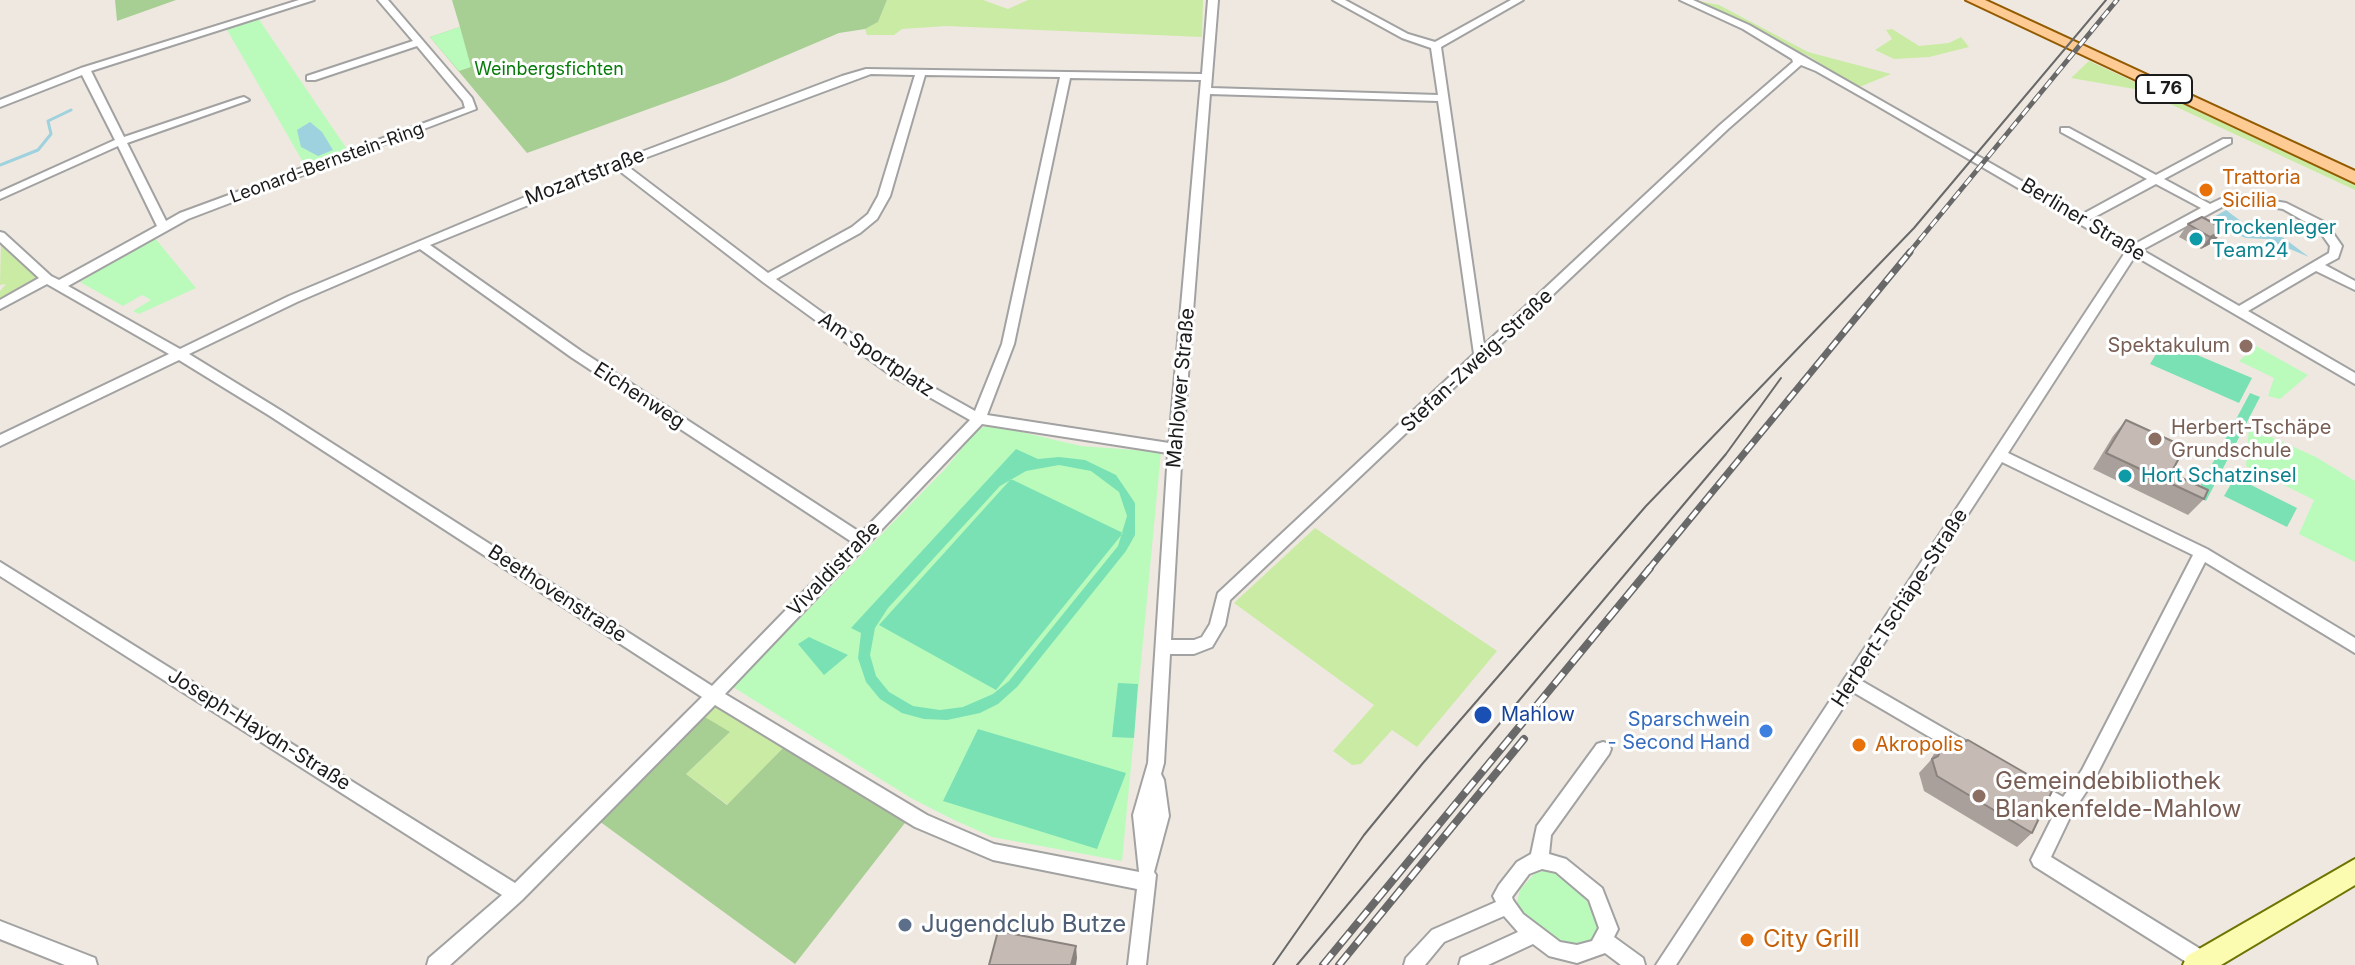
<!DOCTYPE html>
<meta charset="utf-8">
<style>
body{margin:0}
canvas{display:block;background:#eee8e0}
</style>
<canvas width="2355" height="965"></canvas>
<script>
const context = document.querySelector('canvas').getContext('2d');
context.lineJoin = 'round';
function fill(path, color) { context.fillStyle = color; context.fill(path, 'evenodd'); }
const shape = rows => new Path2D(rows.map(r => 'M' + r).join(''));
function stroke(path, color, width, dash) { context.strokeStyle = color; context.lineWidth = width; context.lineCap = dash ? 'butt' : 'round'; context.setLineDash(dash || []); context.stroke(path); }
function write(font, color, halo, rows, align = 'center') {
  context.font = font + ' Inter,sans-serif'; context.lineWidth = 6; context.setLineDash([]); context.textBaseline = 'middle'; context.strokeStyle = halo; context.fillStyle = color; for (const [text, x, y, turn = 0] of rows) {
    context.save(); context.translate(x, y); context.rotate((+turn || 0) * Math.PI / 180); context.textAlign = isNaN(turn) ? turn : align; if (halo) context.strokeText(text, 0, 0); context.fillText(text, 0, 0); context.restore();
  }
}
const grass = shape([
 [887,0,983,0,1008,9,1028,0,1203,0,1202,37,946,26,902,29,894,35,867,35,865,29,878,22],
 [1694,0,1719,5,1808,52,1891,74,1862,86,1856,86,1810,57],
 [1892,29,1919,46,1949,43,1961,37,1969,47,1929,57,1894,59,1875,50,1892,39,1886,30],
 [2089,61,2355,184,2355,190,2140,90,2071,78],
 [1,243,41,281,0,303,0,291,6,284,0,285],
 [1315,528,1497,651,1417,747,1392,730,1361,764,1352,765,1333,751,1374,705,1234,603],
 [721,702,786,745,728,805,686,774,729,733,705,717]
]);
const forest = shape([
 [115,0,176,0,117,21],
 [452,0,887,0,878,22,865,29,839,33,726,81,527,153,430,37,460,27],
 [705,717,730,732,686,774,727,805,786,745,908,819,795,964,599,821]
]);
const park = shape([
 [258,18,351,155,308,171,226,28],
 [460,27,471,67,459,71,430,37],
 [154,237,196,288,139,314,133,311,151,300,142,295,123,306,80,282],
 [2256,346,2308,375,2280,399,2268,396,2274,378,2239,361],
 [991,425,1081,446,1161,452,1122,861,992,837,950,818,911,798,733,687,945,469,978,429],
 [2249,427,2316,457,2355,481,2355,562,2299,534,2314,500,2246,466],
 [1545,870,1558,874,1597,910,1599,929,1589,942,1574,946,1557,942,1523,914,1517,902,1520,890,1534,874]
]);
const pitch = shape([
 [2164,341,2252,378,2239,403,2150,364],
 [2250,393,2260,397,2206,501,2195,496],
 [1016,449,1038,459,1059,457,1085,460,1116,475,1135,503,1135,535,1126,551,1017,687,998,704,980,713,947,720,924,719,902,713,880,699,866,682,858,658,861,633,851,628],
 [1059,465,1091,471,1119,492,1127,516,1118,546,1009,681,993,694,963,707,940,710,913,706,889,692,876,676,870,655,875,628,888,608,1000,486,1026,471],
 [2235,477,2297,508,2287,527,2224,496],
 [1011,479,1123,533,996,690,879,625],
 [809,637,848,655,824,675,798,644],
 [1118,683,1138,684,1134,738,1112,737],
 [978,729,1126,773,1097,849,943,801]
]);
const water = shape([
 [310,122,322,132,333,150,318,156,301,147,297,130],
 [2226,210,2242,222,2255,222,2285,239,2309,257,2266,239,2246,238,2205,222]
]);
const stream = shape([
 [0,165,38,150,51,134,48,121,71,110]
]);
const street = shape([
 [299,0,314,0,91,71,124,137,240,98,244,97,249,100,127,143,166,221,180,213,465,108,463,101,417,46,315,80,307,80,307,76,413,41,378,0,388,0,472,98,476,109,188,219,68,286,180,349,289,296,549,187,842,76,866,69,1202,74,1208,0,1218,0,1211,88,1438,95,1431,48,1402,38,1333,0,1345,0,1408,34,1435,42,1511,0,1523,0,1441,47,1484,345,1720,125,1793,62,1792,59,1743,29,1680,0,1693,0,1749,25,2081,215,2147,179,2061,132,2061,128,2069,128,2156,175,2223,139,2231,139,2231,143,2164,179,2210,204,2231,194,2286,203,2326,223,2342,246,2338,258,2325,265,2355,281,2355,290,2316,271,2248,311,2355,373,2355,384,2135,256,2008,453,2207,549,2355,638,2355,653,2205,562,2094,780,2072,813,2051,857,2215,958,2217,965,2191,965,2034,866,2031,860,2056,810,2027,793,2025,788,2027,783,2033,780,2063,797,2082,770,2193,555,2002,462,1860,680,1969,743,1971,748,1969,753,1963,755,1957,753,1853,692,1676,965,1656,965,2126,251,1876,105,1816,71,1801,65,1728,129,1489,355,1488,359,1483,360,1230,600,1225,625,1212,647,1194,654,1170,654,1164,763,1161,774,1164,780,1169,816,1154,872,1156,875,1146,965,1128,965,1137,889,993,860,915,827,715,705,522,900,450,965,427,965,429,958,502,895,0,576,0,562,515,883,702,697,270,416,179,360,0,446,0,435,169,354,47,284,0,309,0,300,39,278,0,242,0,232,4,233,51,276,59,280,157,226,118,146,0,199,0,192,115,140,82,75,0,107,0,100,81,68,299,0],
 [871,74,915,75,878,196,868,214,852,227,768,273,626,165,871,74],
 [925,75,1060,77,1002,344,975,411,902,370,776,279,860,233,877,219,890,196,925,75],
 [1070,78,1201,80,1169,443,987,415,1014,344,1070,78],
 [1210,94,1438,101,1474,354,1218,593,1210,624,1202,637,1194,640,1171,640,1181,465,1210,94],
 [617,169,763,282,892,376,970,420,861,533,581,351,430,245,617,169],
 [2156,184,2201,208,2133,245,2089,220,2156,184],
 [2233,201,2283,209,2318,229,2330,246,2329,253,2239,306,2142,250,2233,201],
 [420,249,571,357,852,542,712,686,280,410,189,354,297,302,420,249],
 [982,424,1168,453,1148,763,1133,815,1139,872,994,844,927,815,725,694,982,424],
 [1603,742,1609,744,1611,749,1609,754,1551,835,1549,854,1566,859,1602,888,1618,929,1614,937,1643,958,1645,965,1621,965,1605,953,1577,963,1549,956,1533,944,1488,965,1459,965,1461,958,1518,932,1504,916,1444,942,1425,965,1404,965,1406,958,1432,930,1496,902,1493,896,1499,885,1517,862,1531,854,1537,826,1597,744,1603,742],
 [1542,869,1556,872,1589,900,1599,928,1592,941,1577,945,1560,942,1523,914,1513,900,1512,897,1529,874,1542,869],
 [0,921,95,958,97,965,65,965,0,939,0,921]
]);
const secondary = shape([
 [2355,859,2355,885,2221,965,2183,965,2187,956,2355,859]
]);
const primary = shape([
 [1966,0,1985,0,2355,171,2355,183,1966,0]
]);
const tram = shape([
 [1273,965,1364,835,1423,763,1646,506,1914,228,2106,0],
 [1297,965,1726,454,1781,378]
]);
const railFar2 = shape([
 [1908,254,2117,0]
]);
const railFar1 = shape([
 [1648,570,1910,252]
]);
const rail = shape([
 [1323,965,1650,568],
 [1339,965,1524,739]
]);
const wall = shape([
 [2202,217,2214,242,2201,249,2179,237,2188,224],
 [2126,420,2171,473,2204,499,2188,515,2093,469,2113,436],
 [1949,735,2032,833,2017,847,1924,791,1919,773,1930,761,1936,750]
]);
const shadedWall = shape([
 [2224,229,2214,242,2201,249,2210,237],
 [1076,946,1077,958,1076,965,1071,965]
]);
const building = shape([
 [2202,217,2224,229,2210,237,2188,224,2202,217],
 [2126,420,2185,447,2171,473,2208,490,2204,499,2106,453,2126,420],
 [1949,735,1962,743,1968,740,2053,789,2032,833,1937,776,1932,759,1938,756,1949,735],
 [998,931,1076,946,1071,965,989,965,998,931]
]);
const markers = [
 [2206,190,8,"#e8710a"],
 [2196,239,8,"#0f9aa8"],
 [2246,346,8,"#8d6e63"],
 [2155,439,8,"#8d6e63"],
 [2125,476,8,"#0f9aa8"],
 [1483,715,10,"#1a4fb4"],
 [1766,731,8,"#3f7fe0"],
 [1859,745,8,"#e8710a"],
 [1979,796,8,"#8d6e63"],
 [905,925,8,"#5c6f8a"],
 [1747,940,8,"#e8710a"]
];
const farParknames = [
 ["Weinbergsfichten",549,70]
];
const shields = [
 [2164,89,56]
];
const shieldNames = [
 ["L 76",2164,89]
];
const farStreetnames = [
 ["Leonard-Bernstein-Ring",327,163,-20]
];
const streetNames = [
 ["Mozartstraße",585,177,-21],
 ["Berliner Straße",2083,220,31],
 ["Am Sportplatz",876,355,34],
 ["Stefan-Zweig-Straße",1477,361,-43],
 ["Mahlower Straße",1181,388,-85],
 ["Eichenweg",639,396,33],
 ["Vivaldistraße",834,569,-46],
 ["Beethovenstraße",557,594,33],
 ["Herbert-Tschäpe-Straße",1900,608,-57],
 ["Joseph-Haydn-Straße",259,730,32]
];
const foodNames = [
 ["Trattoria",2222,178],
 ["Sicilia",2222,201],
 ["Akropolis",1875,745]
];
const cultureNames = [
 ["Trockenleger",2212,228],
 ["Team24",2212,251],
 ["Hort Schatzinsel",2141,476]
];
const educationNames = [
 ["Spektakulum",2230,346],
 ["Herbert-Tschäpe",2171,428,"left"],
 ["Grundschule",2171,451,"left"]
];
const transitNames = [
 ["Mahlow",1501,715]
];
const shopNames = [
 ["Sparschwein",1750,720],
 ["- Second Hand",1750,743]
];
const nearEducationnames = [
 ["Gemeindebibliothek",1995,782],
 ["Blankenfelde-Mahlow",1995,810]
];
const nearServicenames = [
 ["Jugendclub Butze",921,925]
];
const nearFoodnames = [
 ["City Grill",1763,940]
];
fill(grass, '#caeba3');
fill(forest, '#a8cf93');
fill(park, '#bafbbc');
fill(pitch, '#7ae1b4');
fill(water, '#9ed2de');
stroke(stream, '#9ed2de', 3);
stroke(street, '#a2a2a2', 4);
stroke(secondary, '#6d7401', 4);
stroke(primary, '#935b00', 4);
fill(street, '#fff');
fill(secondary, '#fcfcb0');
fill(primary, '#ffcb94');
stroke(tram, '#696969', 2);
stroke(railFar2, '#696969', 5);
stroke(railFar1, '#696969', 7);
stroke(rail, '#696969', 8);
stroke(railFar2, '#fff', 3, [9]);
stroke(railFar1, '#fff', 4, [11]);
stroke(rail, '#fff', 5, [14]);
fill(wall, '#a9a09b');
fill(shadedWall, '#8a827e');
fill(building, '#c5bab4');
stroke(building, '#8a827e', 2);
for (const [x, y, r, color] of markers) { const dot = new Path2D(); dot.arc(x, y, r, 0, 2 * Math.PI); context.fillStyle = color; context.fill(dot); stroke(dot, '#fff', 3); }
write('18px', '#077c0b', '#fff', farParknames);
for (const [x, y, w] of shields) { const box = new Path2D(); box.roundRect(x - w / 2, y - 14, w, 28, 6); context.fillStyle = '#fff'; context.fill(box); stroke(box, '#1b1b1b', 2); }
write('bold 18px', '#1b1b1b', null, shieldNames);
write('18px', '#1b1b1b', '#fff', farStreetnames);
write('20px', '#1b1b1b', '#fff', streetNames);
write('20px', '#c56008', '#fff', foodNames, 'left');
write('20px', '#0d838f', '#fff', cultureNames, 'left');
write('20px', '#785e54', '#fff', educationNames, 'right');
write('20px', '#164399', '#fff', transitNames, 'left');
write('20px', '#366cbe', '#fff', shopNames, 'right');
write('24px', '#785e54', '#fff', nearEducationnames, 'left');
write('24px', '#4e5e75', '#fff', nearServicenames, 'left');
write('24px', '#c56008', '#fff', nearFoodnames, 'left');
</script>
